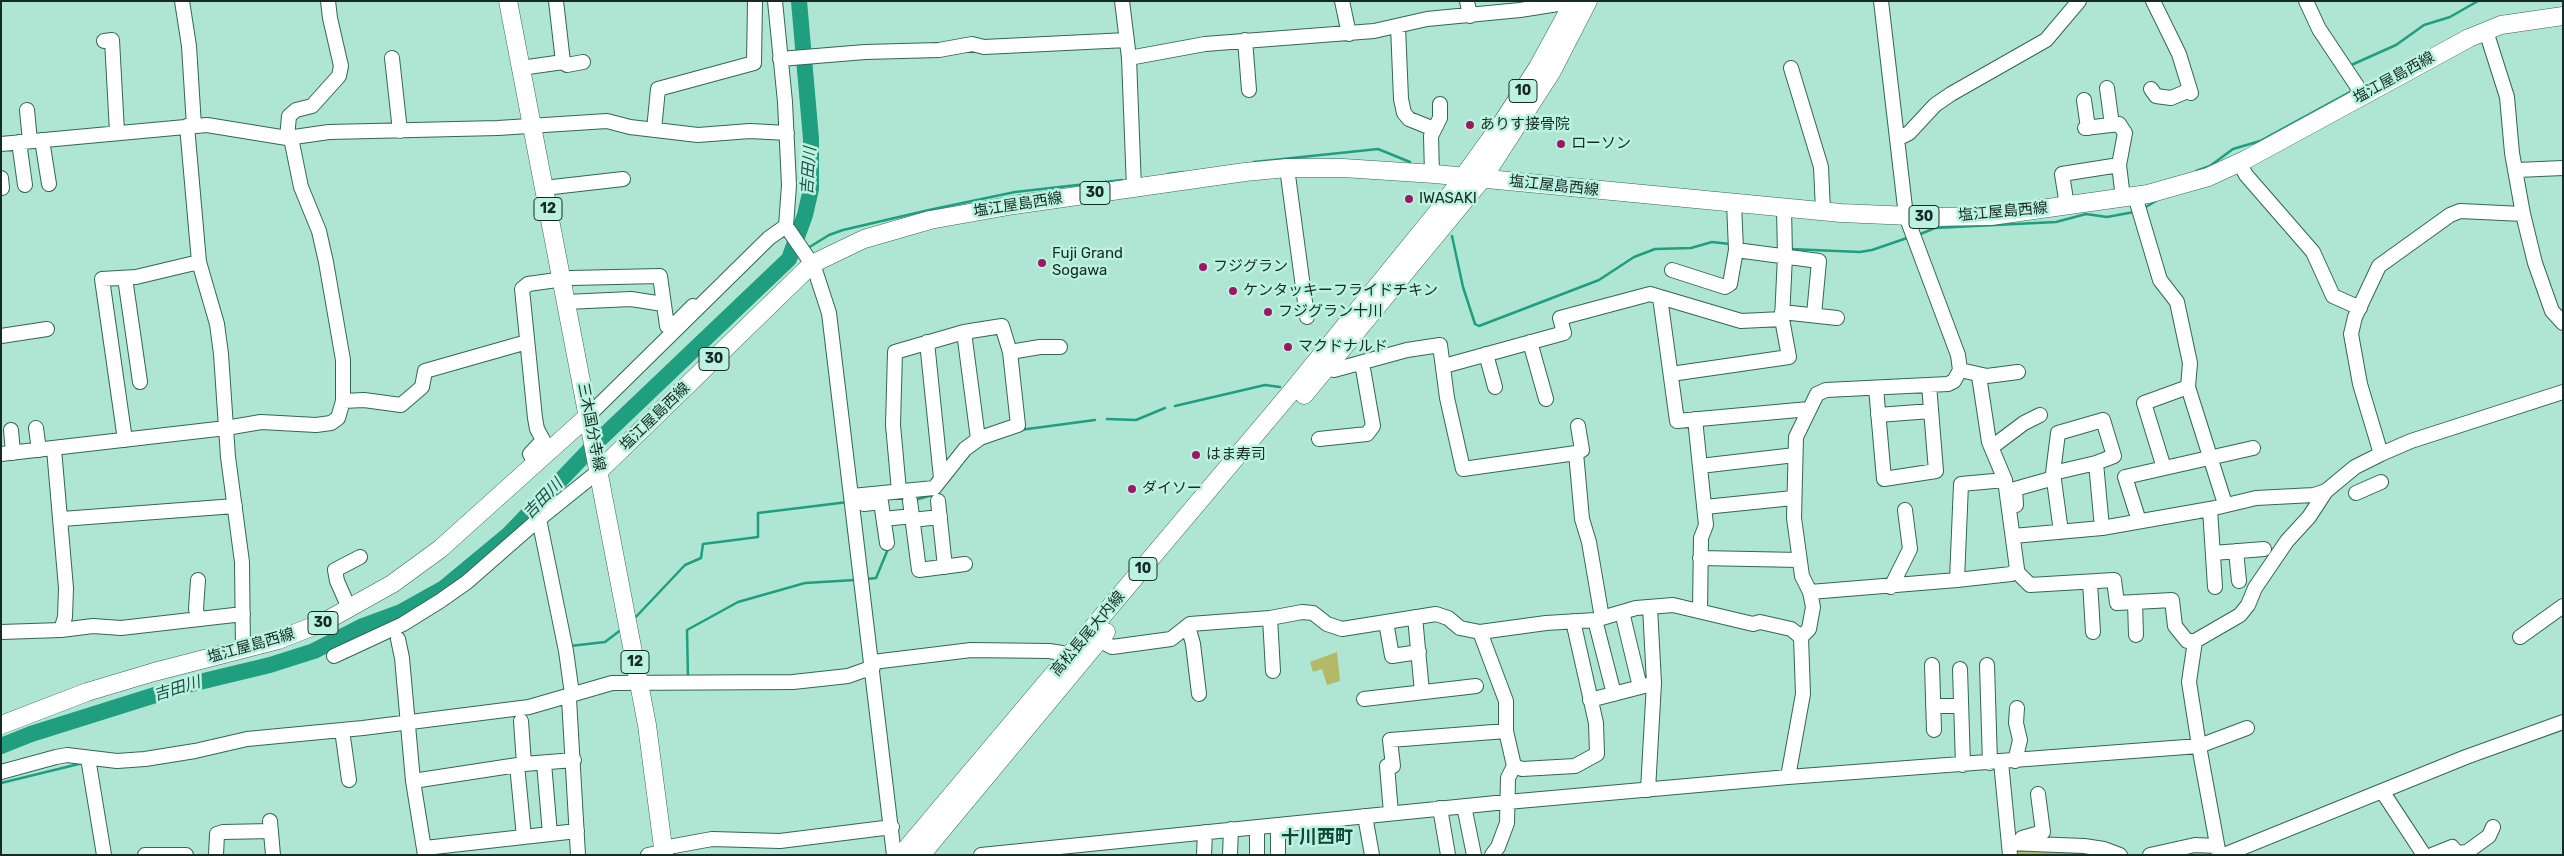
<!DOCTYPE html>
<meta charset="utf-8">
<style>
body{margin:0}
#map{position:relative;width:2564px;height:856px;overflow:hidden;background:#afe5d3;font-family:Rubik,sans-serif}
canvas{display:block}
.frame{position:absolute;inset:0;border:2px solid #162b25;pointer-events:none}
</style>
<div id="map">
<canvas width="2564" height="856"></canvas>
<div class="frame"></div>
</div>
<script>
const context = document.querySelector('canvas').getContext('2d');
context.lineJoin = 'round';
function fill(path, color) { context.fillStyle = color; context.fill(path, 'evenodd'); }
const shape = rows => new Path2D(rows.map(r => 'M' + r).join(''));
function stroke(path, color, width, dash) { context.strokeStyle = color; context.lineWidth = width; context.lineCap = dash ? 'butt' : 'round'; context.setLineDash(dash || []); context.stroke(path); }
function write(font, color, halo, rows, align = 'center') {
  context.font = font + ' Rubik,"Noto Sans JP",sans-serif'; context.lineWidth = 5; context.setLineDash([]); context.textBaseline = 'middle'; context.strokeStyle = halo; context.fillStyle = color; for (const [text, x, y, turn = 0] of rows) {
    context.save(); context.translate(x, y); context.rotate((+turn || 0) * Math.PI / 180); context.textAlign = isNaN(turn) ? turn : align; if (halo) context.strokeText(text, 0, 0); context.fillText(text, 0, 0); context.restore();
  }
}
const green = shape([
 [1337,652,1340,681,1327,685,1322,669,1313,672,1310,662],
 [2014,847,2087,851,2096,855,2014,855]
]);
const stream = shape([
 [2349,66,2396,45,2424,25,2450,17,2478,1],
 [1254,162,1378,149,1410,162],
 [2196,171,2210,166,2233,149,2260,141,2350,92,2352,88],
 [1168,174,1184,172],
 [2144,208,2156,201],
 [1918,235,1935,228,2056,222,2086,214,2107,217,2134,212],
 [1452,236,1463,287,1475,324,1479,326,1599,280,1634,257,1655,249,1691,248,1712,242,1730,244],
 [808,248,829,235,843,230,929,210,1015,192,1122,180],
 [1790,249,1860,252,1872,250,1910,237],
 [789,259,799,253],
 [1175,406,1265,385,1280,387],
 [1107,419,1136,420,1165,408],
 [1020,430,1095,420],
 [918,499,933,495],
 [867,579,876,578,888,549],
 [633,620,685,565,701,558,703,544,758,537,758,513,848,502],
 [570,646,605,642,622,629],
 [688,678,687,630,738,602,805,583,855,580],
 [1,783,83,763]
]);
const river = shape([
 [1,746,31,734,187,685,270,665,314,651,363,626,401,612,444,588,508,535,597,442,789,259,805,215,811,189,811,139,799,1]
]);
const minor = shape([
 [182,1,189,46,194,126],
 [556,1,563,62],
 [775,1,785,102,789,185,786,226,814,267,829,313,894,855],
 [1122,1,1129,58,1134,188],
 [1342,1,1349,34],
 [1467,1,1470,16],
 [2153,1,2179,54,2191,93],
 [2306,1,2319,29,2363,95],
 [1398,26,1401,99,1404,113,1409,119,1434,129],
 [2486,31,2507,97,2512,153,2523,214,2535,263,2552,311,2563,323],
 [1245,40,1249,90],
 [104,41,112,40,117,132],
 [392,58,400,131],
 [1129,58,1205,44,1374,31,1427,19,1520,10,1577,1],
 [780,59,865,52,939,50,972,44,984,47,1127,40],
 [521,68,563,62,567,65,583,62],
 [1791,68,1821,167,1823,211],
 [2107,88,2112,125],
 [2151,89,2156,96,2171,98,2190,90],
 [2084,100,2088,128],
 [27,110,30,141],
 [187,126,199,262,217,324,221,354,228,457,242,562,243,650],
 [654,130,658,89,754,63,755,1],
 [287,138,289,116,296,110,312,106,339,76,341,66,330,18,328,1],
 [1897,139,1909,133,1935,105,1951,94,2046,40,2079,1],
 [42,140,49,184],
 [19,142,25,185],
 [1,144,207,125,287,138,329,132,498,128,607,121,630,127,698,135,750,131,787,133],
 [2239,162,2246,175,2313,252,2333,296,2360,308],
 [2119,165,2123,198],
 [1287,168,1307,317],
 [2517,170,2563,168],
 [1432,174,1431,136,1440,118,1440,104],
 [1,178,2,188],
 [544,188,623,179],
 [2135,196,2160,280,2177,302,2190,363,2188,387,2225,504],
 [1734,203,1736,250],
 [2067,206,2062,174,2119,165,2125,133,2119,124,2085,128],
 [1672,270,1725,287,1730,284,1736,250,1819,261,1814,315],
 [125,278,140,382],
 [1660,297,1677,421,1809,409],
 [566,302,631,299,663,304],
 [1782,312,1837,318],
 [964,332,978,439],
 [1,336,47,329],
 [927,342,941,478],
 [1530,342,1546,399],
 [1010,352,1040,347,1060,347],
 [1486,354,1495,387],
 [1329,366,1334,370,1407,350,1440,345,1447,398,1463,469,1576,453,1582,450,1578,426],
 [1444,366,1564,333,1560,318,1650,294,1741,321,1782,319],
 [1960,370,1987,376,2018,372],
 [1671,374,1789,357,1782,319,1785,256,1784,208],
 [1876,388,1884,479,1936,471,1929,385],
 [343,401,364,400,401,405,422,387,425,371,527,342],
 [1878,415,1931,411],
 [588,416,769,238,786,226],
 [1695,419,1706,525,1701,538,1700,611],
 [2103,420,2114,456,2096,463,2053,473,2058,433,2103,420],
 [36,428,39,450],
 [11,430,13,453],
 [1319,439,1367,434,1373,426,1362,363],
 [125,440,102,279,136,277,199,262],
 [1992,447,2024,423,2040,415],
 [54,449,66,588,65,617,61,630],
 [1576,453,1582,519,1589,542,1602,618],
 [1,454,226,428,261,422,316,425,331,423,338,418,343,401,343,360,326,262,319,231,301,187,291,138],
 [2381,454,2360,384,2351,334,2355,317,2379,266,2450,215,2460,211,2523,214],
 [2096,463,2102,528],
 [536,464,530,454,543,440,537,429,535,418,522,289,528,284,571,278,660,276,667,326,678,321,693,306,698,308],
 [1700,466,1795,455],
 [2164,468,2144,403,2188,387],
 [2053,473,2061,532],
 [2356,493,2381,482],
 [852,496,934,488,965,449,980,438,1018,425,1010,352,1002,326,964,332,895,352,893,425,899,491],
 [910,501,919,570,965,564],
 [938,501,945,567],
 [864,504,881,502,887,543],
 [2016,505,2015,489,2054,478],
 [1705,507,1793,498],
 [2210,509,2215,587],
 [62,519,235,506],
 [539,519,566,651,572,694,569,699,578,855],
 [884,519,912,516],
 [912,520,940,517],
 [2139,521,2125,477,2253,448],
 [2013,536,2102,528,2210,509,2256,498,2314,495,2326,491,2355,467,2381,454,2411,441,2563,392],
 [2236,551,2239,581],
 [2213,553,2264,549],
 [1700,558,1800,560],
 [2015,570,2030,585,2114,580,2117,603,2172,600,2175,626,2187,641,2195,641],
 [1957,580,1961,484,2005,480],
 [2090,582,2093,632],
 [1891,587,1910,549,1905,510],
 [1810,592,1957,580,2011,574,2017,569,2005,480,1989,442,1979,376],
 [2135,602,2136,635],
 [349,608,337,581,335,570,360,557],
 [1622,612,1640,687],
 [1415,617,1422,692],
 [1270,618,1273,671],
 [198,619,196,609,198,580],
 [1595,620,1614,694],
 [1386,622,1392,656,1419,652],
 [1188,626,1193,644,1199,694],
 [1,632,61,630,93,626,121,628,243,614],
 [1480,632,1506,701,1506,731,1514,766,1508,778,1507,823,1498,847,1492,855],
 [1091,636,1112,647,1171,639,1190,624,1270,618,1302,612,1313,613,1327,624,1342,629,1436,614,1448,618,1460,628,1480,632,1546,623,1595,620,1636,608,1673,605,1753,624,1760,622,1791,629,1801,637,1803,694,1788,777],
 [1801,637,1809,629,1813,607,1810,592,1802,576,1794,518,1796,437,1817,394,1826,390,1948,384,1954,381,1960,370,1958,355,1906,216,1881,1],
 [2520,637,2563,606],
 [398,639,402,658,413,781,425,855],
 [334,656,403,624,440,601,467,582,539,519,600,470],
 [873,662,971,650,1049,651,1062,653,1075,661],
 [1932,665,1934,730],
 [1987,665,1990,763],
 [1960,669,1963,765],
 [1364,699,1476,686],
 [1590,700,1648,685],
 [1933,706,1961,706],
 [521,721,524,764],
 [2247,728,2199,746,2189,682,2195,641,2240,615,2248,605,2255,588,2287,541,2309,517,2326,491],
 [342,730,349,780],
 [88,758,104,855],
 [2015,761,2020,740,2016,723,2017,708],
 [2001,762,2010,855],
 [544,763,550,834],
 [517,765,524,837],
 [1514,766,1522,769,1575,766,1597,754,1596,723,1573,621],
 [1,772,56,757,67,755,117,761,145,759,195,751,247,739,363,728,529,707,612,683,793,682,848,676,873,667],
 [413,781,524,764,574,760],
 [1648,790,1654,683,1650,607],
 [2382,791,2424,855],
 [1464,806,1474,855],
 [1440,808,1448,855],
 [1391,813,1387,766,1393,766,1390,740,1506,731],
 [1365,816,1372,855],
 [270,821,273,855],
 [1278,825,1278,855],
 [1257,827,1257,855],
 [2020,841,2022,838,2043,832,2038,794],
 [2009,843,2084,846,2104,849,2120,855],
 [425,848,577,831],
 [663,848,712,839,780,841,892,827],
 [2457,853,2467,852,2489,836,2493,827],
 [145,855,186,855],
 [216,855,217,834,223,832,271,831],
 [648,855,664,852],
 [981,855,1496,803,1788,777,2199,746,2219,855],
 [1204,855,1205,832],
 [1230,855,1231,829],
 [2150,855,2195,845,2217,846],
 [2224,855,2466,757,2563,722],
 [2432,855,2452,847,2458,855]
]);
const major = shape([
 [508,1,647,725,664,855],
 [1304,395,1483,178,1552,71,1588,1],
 [600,470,812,264,864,239,930,220,1014,205,1245,172,1287,168,1343,168,1435,174,1841,213,1934,217,1991,216,2148,194,2208,177,2245,160,2469,38,2501,25,2563,16],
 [1,725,87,692,154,672,278,640,324,622,392,584,440,549,588,416],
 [901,855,1292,391,1440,209,1502,123,1538,67,1574,1],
 [921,855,1106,632]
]);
const markers = [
 [1470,125,5,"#9e1664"],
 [1561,144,5,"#9e1664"],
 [1409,199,5,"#9e1664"],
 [1042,263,5,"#9e1664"],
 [1203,267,5,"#9e1664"],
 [1233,291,5,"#9e1664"],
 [1268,312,5,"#9e1664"],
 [1288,347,5,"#9e1664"],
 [1196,455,5,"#9e1664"],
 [1132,489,5,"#9e1664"]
];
const shields = [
 [1523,91,28],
 [1095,193,30],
 [548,209,28],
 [1924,217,30],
 [714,359,30],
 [1143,569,28],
 [323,623,30],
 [635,662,28]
];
const shieldNames = [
 ["10",1523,91],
 ["30",1095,193],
 ["12",548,209],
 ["30",1924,217],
 ["30",714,359],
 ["10",1143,569],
 ["30",323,623],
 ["12",635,662]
];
const streetNames = [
 ["塩江屋島西線",2394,78,-29],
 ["塩江屋島西線",1554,186,6],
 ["塩江屋島西線",1018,205,-9],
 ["塩江屋島西線",2003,212,-5],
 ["塩江屋島西線",655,417,-44],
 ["三木国分寺線",591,427,79],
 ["高松長尾大内線",1088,634,-50],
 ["塩江屋島西線",251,646,-16]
];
const poiNames = [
 ["ありす接骨院",1480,125],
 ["ローソン",1571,144],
 ["IWASAKI",1419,199],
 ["Fuji Grand",1052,254],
 ["Sogawa",1052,271],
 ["フジグラン",1213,267],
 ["ケンタッキーフライドチキン",1243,291],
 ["フジグラン十川",1278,312],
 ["マクドナルド",1298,347],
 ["はま寿司",1206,455],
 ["ダイソー",1142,489]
];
const waterNames = [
 ["吉田川",809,171,-86],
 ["吉田川",543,499,-46],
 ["吉田川",177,689,-17]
];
const quarterNames = [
 ["十川西町",1317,838]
];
fill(green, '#b3b965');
stroke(stream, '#1f9e80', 2.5);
stroke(river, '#1f9e80', 16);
stroke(minor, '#336657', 16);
stroke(major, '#336657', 19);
stroke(minor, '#fff', 14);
stroke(major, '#fff', 18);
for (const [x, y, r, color] of markers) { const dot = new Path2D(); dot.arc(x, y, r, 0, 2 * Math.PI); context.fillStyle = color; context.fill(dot); stroke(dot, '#bcf2e0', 2); }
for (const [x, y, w] of shields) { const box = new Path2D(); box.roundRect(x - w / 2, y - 11.5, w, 23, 4); context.fillStyle = '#bcf2e0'; context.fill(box); stroke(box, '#162b25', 1); }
write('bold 14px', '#162b25', null, shieldNames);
write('15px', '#162b25', '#bcf2e0', streetNames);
write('15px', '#162b25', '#bcf2e0', poiNames, 'left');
write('italic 16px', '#1f4f42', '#bcf2e0', waterNames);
write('bold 18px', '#114739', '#bcf2e0', quarterNames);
</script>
